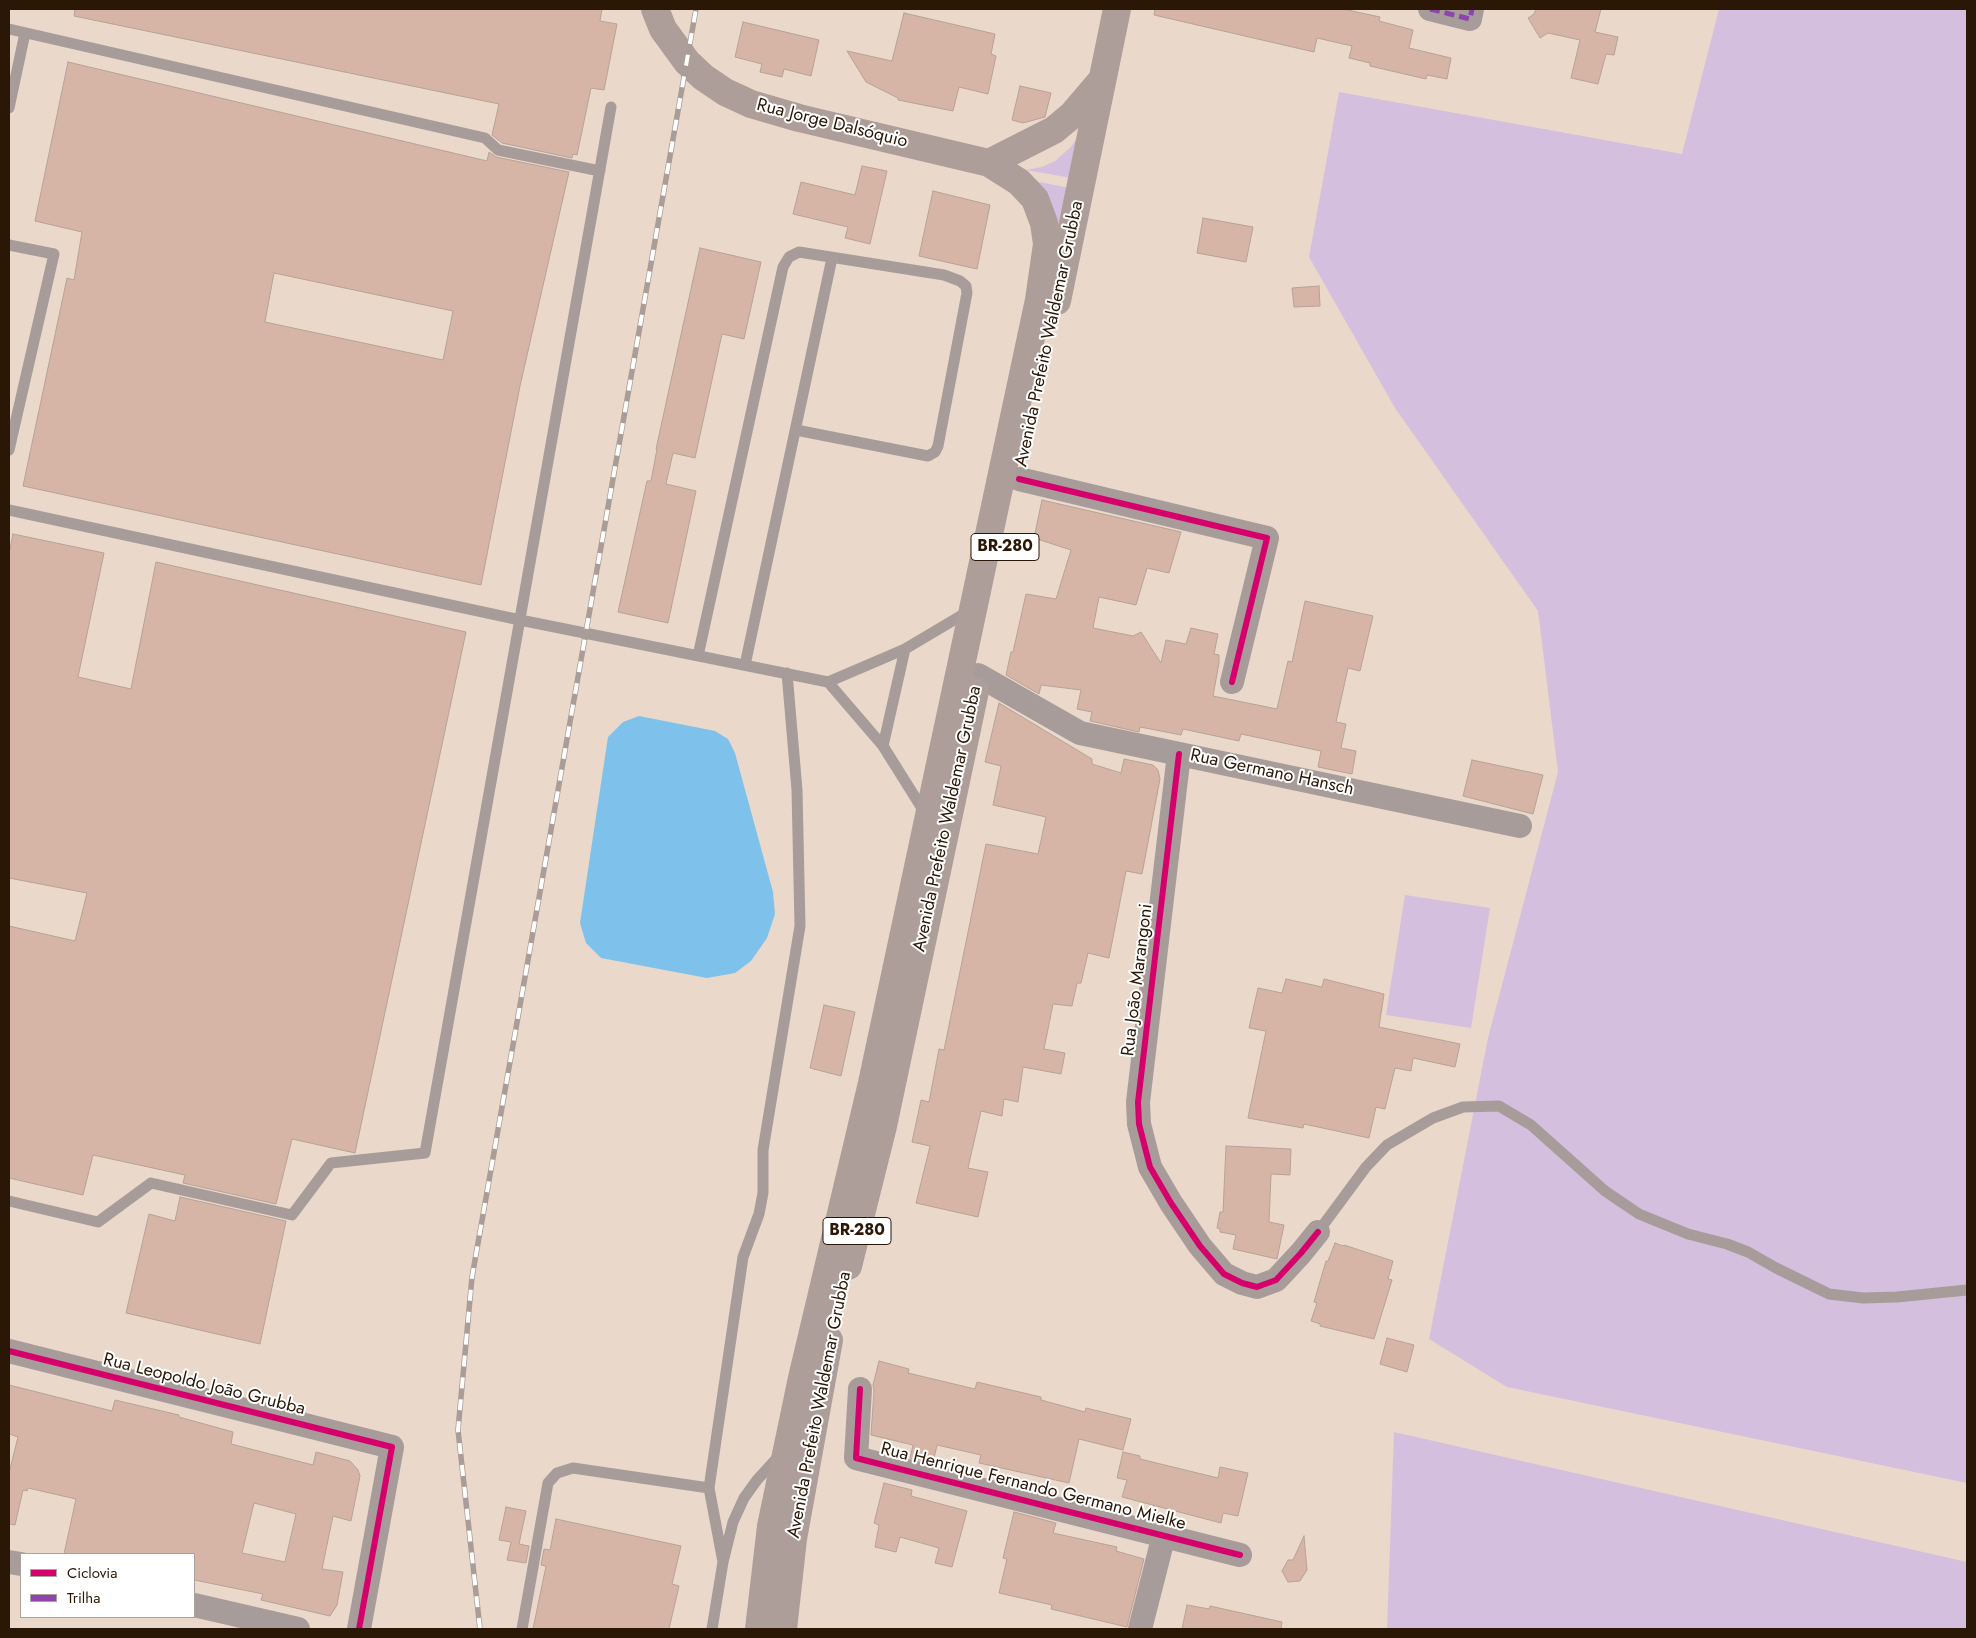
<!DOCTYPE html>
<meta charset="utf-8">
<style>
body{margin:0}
#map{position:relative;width:1976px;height:1638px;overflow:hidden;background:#ead8ca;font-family:Jost,sans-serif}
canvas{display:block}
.frame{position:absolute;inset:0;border:10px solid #2b1706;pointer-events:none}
.legend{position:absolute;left:20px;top:1553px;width:175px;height:65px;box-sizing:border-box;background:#fff;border:1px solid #aaa29b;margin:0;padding:6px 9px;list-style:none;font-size:15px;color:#2b1706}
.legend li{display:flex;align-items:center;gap:10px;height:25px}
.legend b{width:25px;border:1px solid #aaa29b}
</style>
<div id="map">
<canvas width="1976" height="1638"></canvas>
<div class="frame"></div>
<ul class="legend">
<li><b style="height:6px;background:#d6006c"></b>Ciclovia</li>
<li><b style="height:6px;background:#8e44ad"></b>Trilha</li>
</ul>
</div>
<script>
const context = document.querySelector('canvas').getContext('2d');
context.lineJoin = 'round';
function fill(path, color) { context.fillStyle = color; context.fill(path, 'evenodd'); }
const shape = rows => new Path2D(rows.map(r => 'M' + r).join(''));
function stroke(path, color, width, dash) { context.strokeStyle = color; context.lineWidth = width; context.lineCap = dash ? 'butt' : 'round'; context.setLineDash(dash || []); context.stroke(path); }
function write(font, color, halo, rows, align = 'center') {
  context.font = font + ' Jost,sans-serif'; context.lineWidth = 4; context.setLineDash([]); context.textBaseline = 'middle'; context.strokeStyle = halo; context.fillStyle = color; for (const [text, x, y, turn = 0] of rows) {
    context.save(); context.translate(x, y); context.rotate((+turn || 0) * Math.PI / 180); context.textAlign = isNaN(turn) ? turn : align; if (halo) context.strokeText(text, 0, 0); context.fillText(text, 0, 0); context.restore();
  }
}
const green = shape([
 [1719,9,1967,9,1967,1483,1507,1387,1429,1339,1488,1038,1558,772,1538,611,1395,408,1309,257,1339,92,1682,154],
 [1081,133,1071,178,1026,170,1042,167,1055,161,1070,148],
 [1024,179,1070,188,1056,252],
 [1405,895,1490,908,1471,1028,1386,1015],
 [1394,1432,1967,1562,1967,1629,1387,1629]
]);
const water = shape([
 [639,716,715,731,728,739,735,753,773,892,775,914,767,938,751,961,735,973,707,978,601,958,586,943,580,923,608,737,623,722]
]);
const building = shape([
 [75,9,602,9,600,21,617,24,604,90,591,88,577,155,573,154,572,158,502,143,492,135,499,104,74,16,75,9],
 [1155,9,1343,9,1380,17,1379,21,1413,30,1409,48,1451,58,1447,79,1427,75,1426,79,1370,66,1370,63,1349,58,1352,46,1317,38,1314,52,1154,15,1155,9],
 [1536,9,1601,9,1595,32,1618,37,1614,55,1606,54,1598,84,1571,78,1580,40,1548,33,1540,38,1528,18,1534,14,1536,9],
 [904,13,995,34,991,54,996,56,988,94,959,87,953,111,898,100,898,98,866,82,847,51,892,61,904,13],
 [743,22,819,40,811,76,784,69,782,77,760,72,762,64,735,57,743,22],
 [68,62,487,161,489,152,496,157,569,172,520,386,481,585,23,486,67,278,74,280,82,232,35,221,68,62],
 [274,273,453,311,443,360,265,322,274,273],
 [1020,86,1051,93,1045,117,1023,123,1012,120,1020,86],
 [862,166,887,171,870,244,845,238,848,227,793,214,801,182,855,195,862,166],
 [933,191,990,205,977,269,919,256,933,191],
 [1203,218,1253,227,1246,262,1197,253,1203,218],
 [700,248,761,262,744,339,722,334,695,458,673,453,666,484,696,491,668,623,618,612,647,481,651,481,657,449,656,449,700,248],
 [1319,286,1320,306,1294,307,1292,288,1319,286],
 [1042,500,1181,532,1169,573,1147,568,1136,605,1099,597,1093,628,1133,636,1141,632,1161,663,1166,640,1186,644,1191,628,1218,634,1214,654,1219,655,1219,663,1213,696,1277,709,1288,661,1292,662,1305,601,1373,616,1360,671,1348,668,1336,722,1346,724,1341,748,1356,751,1352,774,1318,767,1321,751,1241,734,1239,741,1183,729,1181,735,1140,727,1139,732,1090,721,1092,712,1077,709,1081,690,1041,685,1039,694,1006,675,1011,652,1013,652,1026,594,1056,599,1071,550,1034,538,1042,500],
 [13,534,104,553,78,677,131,689,156,562,466,632,355,1153,292,1139,276,1204,183,1183,185,1175,93,1155,83,1195,9,1178,9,926,75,941,87,893,9,878,9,554,13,534],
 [999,703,1092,759,1092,764,1121,773,1124,759,1153,765,1158,770,1160,779,1142,874,1126,871,1109,958,1088,953,1081,983,1077,983,1072,1006,1053,1004,1044,1049,1065,1053,1061,1074,1023,1067,1018,1102,1004,1099,1002,1116,981,1111,968,1168,988,1172,978,1217,916,1203,930,1146,912,1142,921,1100,929,1102,939,1049,944,1050,986,844,1038,854,1046,817,993,805,1001,766,985,762,999,703],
 [1472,760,1543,775,1533,814,1463,796,1472,760],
 [1286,979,1322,987,1324,979,1384,994,1379,1027,1460,1044,1455,1067,1413,1058,1411,1071,1395,1068,1385,1109,1376,1107,1369,1138,1304,1124,1303,1128,1248,1118,1266,1031,1249,1028,1258,988,1282,993,1286,979],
 [824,1005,855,1012,841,1076,810,1068,824,1005],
 [1226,1146,1291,1149,1290,1175,1271,1174,1269,1222,1284,1225,1277,1259,1233,1249,1236,1235,1220,1232,1220,1229,1217,1228,1220,1212,1223,1212,1226,1146],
 [180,1197,286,1221,260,1344,126,1313,149,1214,175,1221,180,1197],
 [1335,1243,1343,1246,1344,1245,1393,1261,1388,1279,1392,1280,1374,1339,1320,1326,1320,1324,1311,1321,1317,1303,1314,1302,1326,1261,1328,1261,1335,1243],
 [1387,1338,1414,1345,1407,1372,1380,1364,1387,1338],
 [879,1361,909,1369,908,1373,975,1389,977,1382,1041,1397,1041,1400,1085,1412,1086,1408,1131,1419,1123,1450,1079,1439,1069,1483,979,1463,981,1455,937,1445,933,1463,910,1458,913,1445,871,1435,874,1391,873,1385,879,1361],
 [9,1385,112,1411,115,1400,179,1415,179,1417,233,1432,231,1444,313,1465,316,1452,350,1461,358,1470,360,1476,351,1521,333,1516,322,1569,343,1572,337,1605,330,1616,261,1600,263,1594,194,1580,194,1554,64,1554,76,1499,28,1488,27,1491,23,1490,15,1525,9,1524,9,1473,18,1437,9,1434,9,1385],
 [254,1503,296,1514,285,1562,242,1553,254,1503],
 [1123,1452,1140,1456,1140,1459,1218,1478,1220,1467,1248,1473,1238,1516,1223,1513,1221,1523,1122,1497,1127,1480,1117,1478,1123,1452],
 [884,1483,912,1490,911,1496,967,1511,952,1567,935,1563,939,1548,900,1537,896,1552,875,1547,879,1525,874,1523,884,1483],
 [506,1507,526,1511,519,1544,529,1546,526,1563,507,1560,511,1542,499,1540,506,1507],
 [1014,1512,1056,1523,1053,1533,1117,1547,1116,1551,1144,1559,1127,1627,1051,1609,1052,1605,999,1593,1007,1559,1003,1558,1014,1512],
 [556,1519,681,1546,672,1584,679,1586,669,1629,533,1629,546,1566,541,1565,544,1549,550,1550,556,1519],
 [1304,1536,1307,1570,1300,1581,1288,1582,1282,1571,1288,1560,1293,1560,1304,1536],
 [1187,1605,1209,1609,1210,1606,1282,1622,1281,1629,1182,1629,1187,1605]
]);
const service = shape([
 [9,29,485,138,498,150,600,171],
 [9,108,25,33],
 [9,245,54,254,9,450],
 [9,510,520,620,828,682],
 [698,656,783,267,789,257,799,252,944,275,960,281,966,286,967,293,938,446,935,452,928,456,796,430],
 [745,665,832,258],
 [883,746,905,649],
 [925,813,883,746,828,682,905,649,969,611],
 [9,1201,98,1222,151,1183,292,1215,331,1163,425,1153,611,107],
 [1318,1232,1366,1167,1387,1145,1433,1118,1463,1107,1499,1106,1531,1125,1605,1191,1639,1214,1688,1234,1727,1244,1748,1252,1776,1268,1829,1294,1863,1298,1897,1297,1967,1290],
 [709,1488,743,1257,759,1214,763,1193,763,1150,800,926,797,790,787,673],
 [522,1629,548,1483,557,1473,573,1468,709,1488,723,1562],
 [712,1629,723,1562,733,1522,744,1498,757,1480,779,1456]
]);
const minor = shape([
 [1430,9,1470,19,1472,9],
 [1019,479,1267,538,1232,682],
 [978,675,1080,733,1520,826],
 [1179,754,1138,1102,1139,1124,1150,1167,1171,1203,1200,1246,1224,1274,1242,1283,1257,1287,1276,1280,1301,1253,1318,1232],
 [9,1351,392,1447,359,1629],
 [860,1389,856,1458,1240,1555],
 [9,1562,21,1564],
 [194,1605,298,1629],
 [1140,1629,1164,1535]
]);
const trunk = shape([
 [655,9,663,29,687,62,703,77,725,92,751,104,799,118,989,163,1019,182,1035,199,1044,223,1047,244,1039,300,872,1083,802,1378,771,1526,759,1629],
 [989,163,1054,130,1072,115,1101,81],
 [1057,301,1117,9],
 [848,1266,883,1126,975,691],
 [783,1629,793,1539,829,1340]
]);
const rail = shape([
 [480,1629,458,1430,472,1277,696,9]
]);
const quiet = shape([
 [1430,9,1470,19,1472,9]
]);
const cycleway = shape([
 [1019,479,1267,538,1232,682],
 [1179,754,1138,1102,1139,1124,1150,1167,1171,1203,1200,1246,1224,1274,1242,1283,1257,1287,1276,1280,1301,1253,1318,1232],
 [9,1351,392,1447,359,1629],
 [860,1389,856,1458,1240,1555]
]);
const shields = [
 [1005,547,68],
 [857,1231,68]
];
const shieldNames = [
 ["BR-280",1005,547],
 ["BR-280",857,1231]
];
const streetNames = [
 ["Rua Jorge Dalsóquio",832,124,14],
 ["Avenida Prefeito Waldemar Grubba",1050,334,-78],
 ["Rua Germano Hansch",1272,773,12],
 ["Avenida Prefeito Waldemar Grubba",948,819,-78],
 ["Rua João Marangoni",1138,980,-83],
 ["Rua Leopoldo João Grubba",204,1385,14],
 ["Avenida Prefeito Waldemar Grubba",820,1405,-79],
 ["Rua Henrique Fernando Germano Mielke",1033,1487,14]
];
fill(green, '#d5bfdf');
fill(water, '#7ec1eb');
fill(building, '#d6b5a6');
stroke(building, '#b6a297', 1);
stroke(service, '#a89c9a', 11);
stroke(minor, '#a89c9a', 24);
stroke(trunk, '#ae9e99', 28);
stroke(rail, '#aa9c96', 5.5);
stroke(rail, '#fff', 4, [11]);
stroke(quiet, '#8e44ad', 5, [10, 5]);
stroke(cycleway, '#d6006c', 6);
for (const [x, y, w] of shields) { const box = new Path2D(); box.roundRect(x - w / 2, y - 13.5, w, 27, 4); context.fillStyle = '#fff'; context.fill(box); stroke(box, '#2b1706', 1); }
write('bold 16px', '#2b1706', null, shieldNames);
write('18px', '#2b1706', '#fff', streetNames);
</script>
